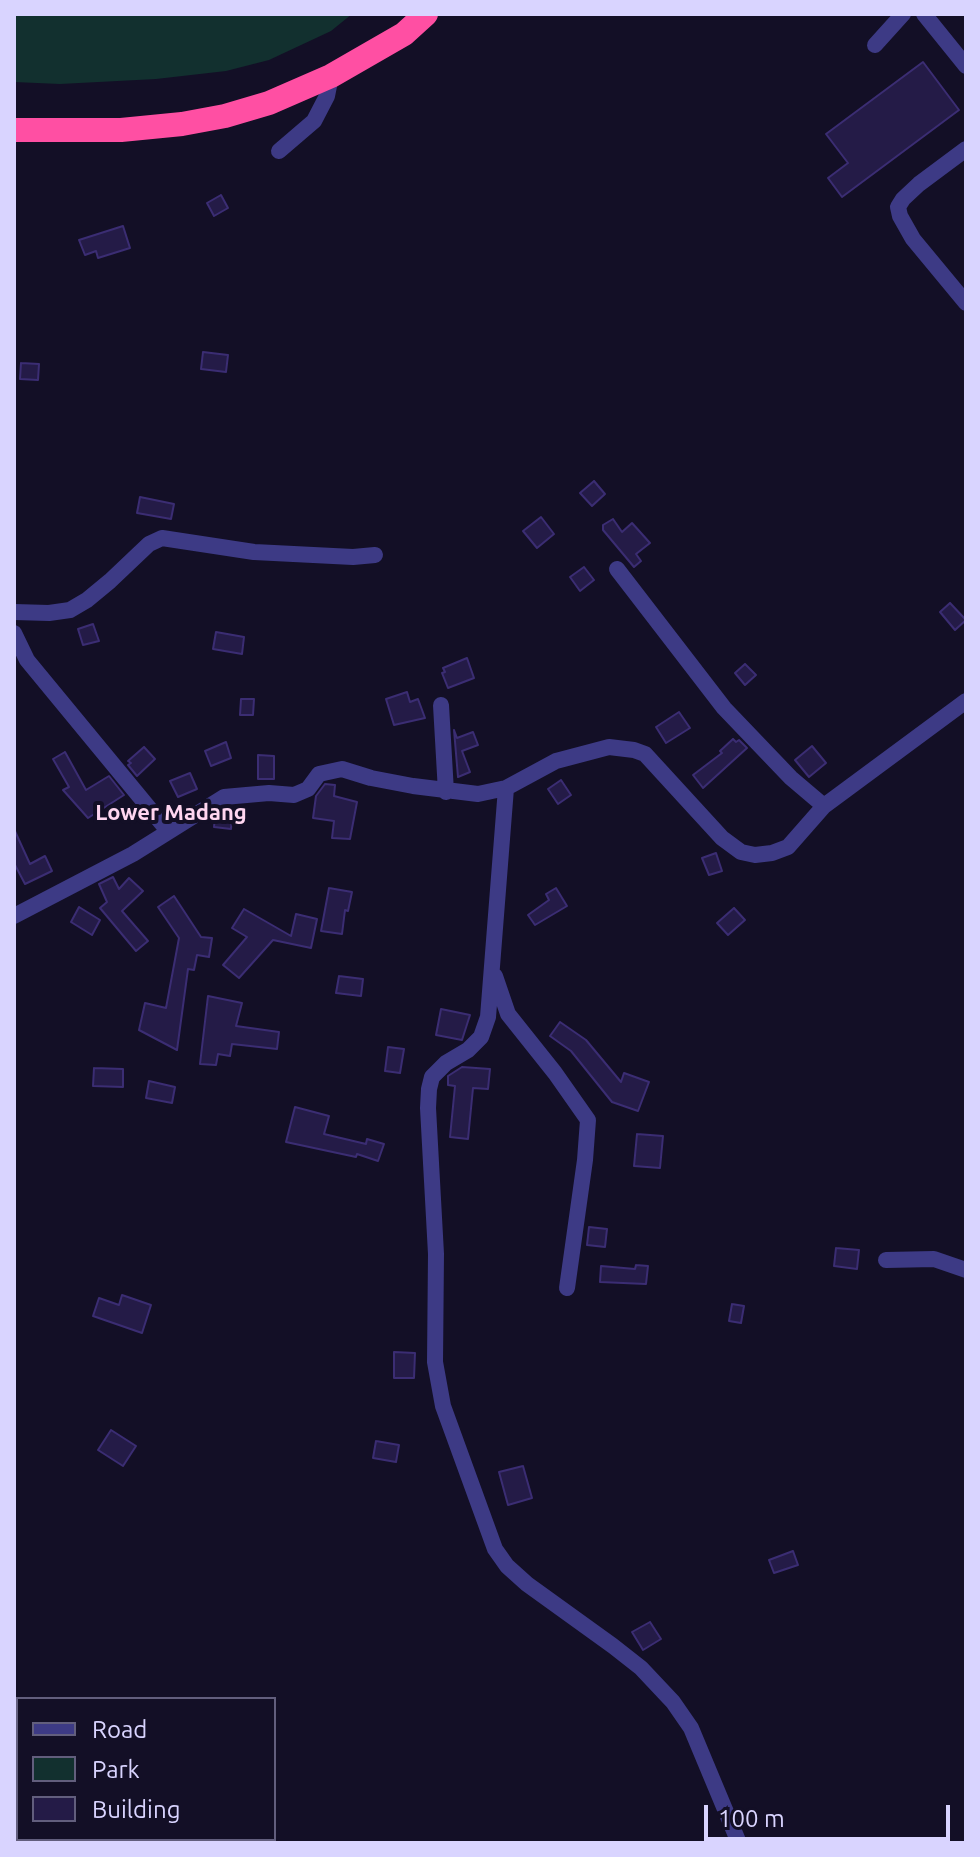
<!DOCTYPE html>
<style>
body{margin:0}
#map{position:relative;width:980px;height:1857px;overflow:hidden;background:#130f26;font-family:Ubuntu,sans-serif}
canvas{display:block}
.frame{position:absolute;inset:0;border:16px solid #d9d4ff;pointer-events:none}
.legend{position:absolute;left:16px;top:1697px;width:260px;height:144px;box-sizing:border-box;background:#130f26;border:2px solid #625e7d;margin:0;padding:10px 14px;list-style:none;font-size:24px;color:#d9d4ff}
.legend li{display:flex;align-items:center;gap:16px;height:40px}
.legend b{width:40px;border:2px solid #625e7d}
.scale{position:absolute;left:704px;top:1805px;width:246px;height:36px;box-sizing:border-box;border:4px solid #d9d4ff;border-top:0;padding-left:10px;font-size:24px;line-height:28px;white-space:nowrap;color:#d9d4ff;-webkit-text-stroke:6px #130f26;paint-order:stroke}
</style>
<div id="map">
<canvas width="980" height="1857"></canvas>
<div class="frame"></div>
<ul class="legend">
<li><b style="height:10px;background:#3d3a85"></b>Road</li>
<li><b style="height:22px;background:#12302f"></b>Park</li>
<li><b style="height:22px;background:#241b47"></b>Building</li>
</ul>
<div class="scale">100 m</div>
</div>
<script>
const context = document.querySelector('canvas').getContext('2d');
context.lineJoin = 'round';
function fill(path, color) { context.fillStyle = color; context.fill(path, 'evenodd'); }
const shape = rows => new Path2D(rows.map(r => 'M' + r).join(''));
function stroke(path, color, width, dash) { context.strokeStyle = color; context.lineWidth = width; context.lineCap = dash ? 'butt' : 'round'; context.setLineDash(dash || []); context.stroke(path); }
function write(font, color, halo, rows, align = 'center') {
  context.font = font + ' Ubuntu,sans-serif'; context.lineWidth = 8; context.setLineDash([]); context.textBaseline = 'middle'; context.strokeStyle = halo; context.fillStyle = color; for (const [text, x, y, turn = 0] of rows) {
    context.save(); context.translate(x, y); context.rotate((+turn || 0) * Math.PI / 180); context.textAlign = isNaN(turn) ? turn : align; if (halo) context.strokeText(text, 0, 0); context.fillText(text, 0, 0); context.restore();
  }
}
const green = shape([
 [14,14,352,14,331,31,269,60,226,71,156,79,60,84,14,82]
]);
const building = shape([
 [923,62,959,110,842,197,828,178,848,163,826,134,923,62],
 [221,195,228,208,214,216,207,203,221,195],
 [123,226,130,248,98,258,96,251,85,255,79,240,123,226],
 [203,352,228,355,226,372,201,369,203,352],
 [21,363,39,364,38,380,20,379,21,363],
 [594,481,605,494,592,506,580,493,594,481],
 [140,497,174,504,171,519,137,513,140,497],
 [541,517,554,534,537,548,523,531,541,517],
 [613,519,622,532,632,523,650,543,636,554,641,561,634,567,603,530,603,525,613,519],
 [584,567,594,580,580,591,570,577,584,567],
 [950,603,966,620,955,630,940,612,950,603],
 [93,624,99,641,83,645,78,629,93,624],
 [216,632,244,637,242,654,213,649,216,632],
 [467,658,474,678,448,688,442,673,445,672,443,668,467,658],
 [745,664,756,675,745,685,735,673,745,664],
 [407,692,410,702,418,699,425,718,394,725,386,699,407,692],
 [241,699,254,699,253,715,240,715,241,699],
 [679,712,690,728,666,743,656,727,679,712],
 [454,730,457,738,473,732,478,745,462,751,470,772,458,777,454,730],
 [733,739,736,742,739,740,747,748,703,788,693,775,722,753,720,751,733,739],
 [226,742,231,758,211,766,205,751,226,742],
 [812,746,826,763,809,777,795,760,812,746],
 [144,747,155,759,137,776,128,765,131,763,128,761,144,747],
 [65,752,86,790,109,776,124,795,88,818,63,790,69,787,53,759,65,752],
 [258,755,274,756,274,779,258,779,258,755],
 [190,773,197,789,178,797,170,781,190,773],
 [561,780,571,795,558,804,548,789,561,780],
 [325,784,335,785,334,796,357,802,350,839,332,838,334,821,313,818,316,796,325,784],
 [220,813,232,814,231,829,214,827,215,816,220,813],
 [14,829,30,864,45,856,52,871,25,884,14,863,14,829],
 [716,853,722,871,709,875,702,858,716,853],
 [113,877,119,889,129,878,143,891,122,911,148,941,136,951,100,908,107,902,99,884,113,877],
 [329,888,352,892,348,911,345,910,342,934,321,931,329,888],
 [556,888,567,906,535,925,528,915,549,900,546,894,556,888],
 [174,896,201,937,212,938,209,957,197,955,194,970,188,969,177,1050,139,1030,145,1003,166,1008,179,938,158,907,174,896],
 [79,907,100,920,92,935,71,922,79,907],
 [734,908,745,920,728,935,717,923,734,908],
 [244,909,291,936,296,914,317,919,311,948,273,940,239,978,223,965,247,937,232,928,244,909],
 [339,976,363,979,361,996,336,993,339,976],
 [208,996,242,1003,236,1026,279,1032,277,1049,232,1044,230,1056,218,1054,216,1065,200,1064,208,996],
 [441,1009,470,1015,462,1040,436,1035,441,1009],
 [560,1022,586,1040,621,1082,624,1073,649,1082,638,1111,612,1102,571,1051,550,1036,560,1022],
 [388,1047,404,1049,400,1073,385,1071,388,1047],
 [462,1067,490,1069,488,1089,473,1088,468,1139,450,1137,455,1086,448,1085,448,1076,462,1067],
 [94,1068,123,1069,123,1087,93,1086,94,1068],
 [149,1081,175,1087,172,1103,146,1098,149,1081],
 [295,1107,329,1116,324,1134,366,1144,367,1139,384,1144,378,1161,357,1154,356,1157,286,1142,295,1107],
 [637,1134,663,1136,660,1168,634,1166,637,1134],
 [589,1227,607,1229,605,1247,587,1245,589,1227],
 [836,1248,859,1250,857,1269,834,1266,836,1248],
 [636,1265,648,1266,646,1284,600,1282,601,1266,635,1269,636,1265],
 [122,1295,151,1305,142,1333,93,1316,99,1298,119,1305,122,1295],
 [732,1304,744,1306,741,1323,729,1321,732,1304],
 [394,1352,415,1353,414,1378,394,1378,394,1352],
 [111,1430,136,1446,123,1466,98,1450,111,1430],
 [376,1441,399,1445,396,1462,373,1458,376,1441],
 [523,1466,532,1498,508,1505,499,1472,523,1466],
 [793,1551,798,1565,774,1573,769,1560,793,1551],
 [650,1622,661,1639,643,1650,632,1632,650,1622]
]);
const minor = shape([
 [924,14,966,66],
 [875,45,903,14],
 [966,149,919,184,903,199,898,207,900,216,913,239,966,303],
 [279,151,314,121,327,96,331,76],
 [617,569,724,708,791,778,824,806],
 [14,612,49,613,70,610,87,600,110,581,149,544,162,538,254,552,353,557,375,555],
 [14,633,27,660,168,831],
 [441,705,446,792],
 [506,788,488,1017,481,1037,468,1050,446,1063,432,1077,429,1089,428,1108,436,1254,435,1362,443,1406,495,1549,507,1566,527,1584,613,1646,641,1668,673,1702,691,1728,739,1843],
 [14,916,133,854,224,797,269,793,294,795,308,789,319,774,342,769,371,778,413,786,478,794,506,788,556,761,609,747,634,750,645,754,722,838,741,852,755,855,772,853,788,847,824,806,966,701],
 [495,976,508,1014,555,1073,588,1120,585,1160,567,1288],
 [886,1260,934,1259,966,1270]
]);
const highway = shape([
 [14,130,121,130,182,124,225,116,269,103,331,76,404,34,426,14]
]);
const neighbourhoodNames = [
 ["Lower Madang",171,813]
];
fill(green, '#12302f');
fill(building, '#241b47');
stroke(building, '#3b2d73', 2);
stroke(minor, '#3d3a85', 16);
stroke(highway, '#ff4fa3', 24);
write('bold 22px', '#ffd6f0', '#130f26', neighbourhoodNames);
</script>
